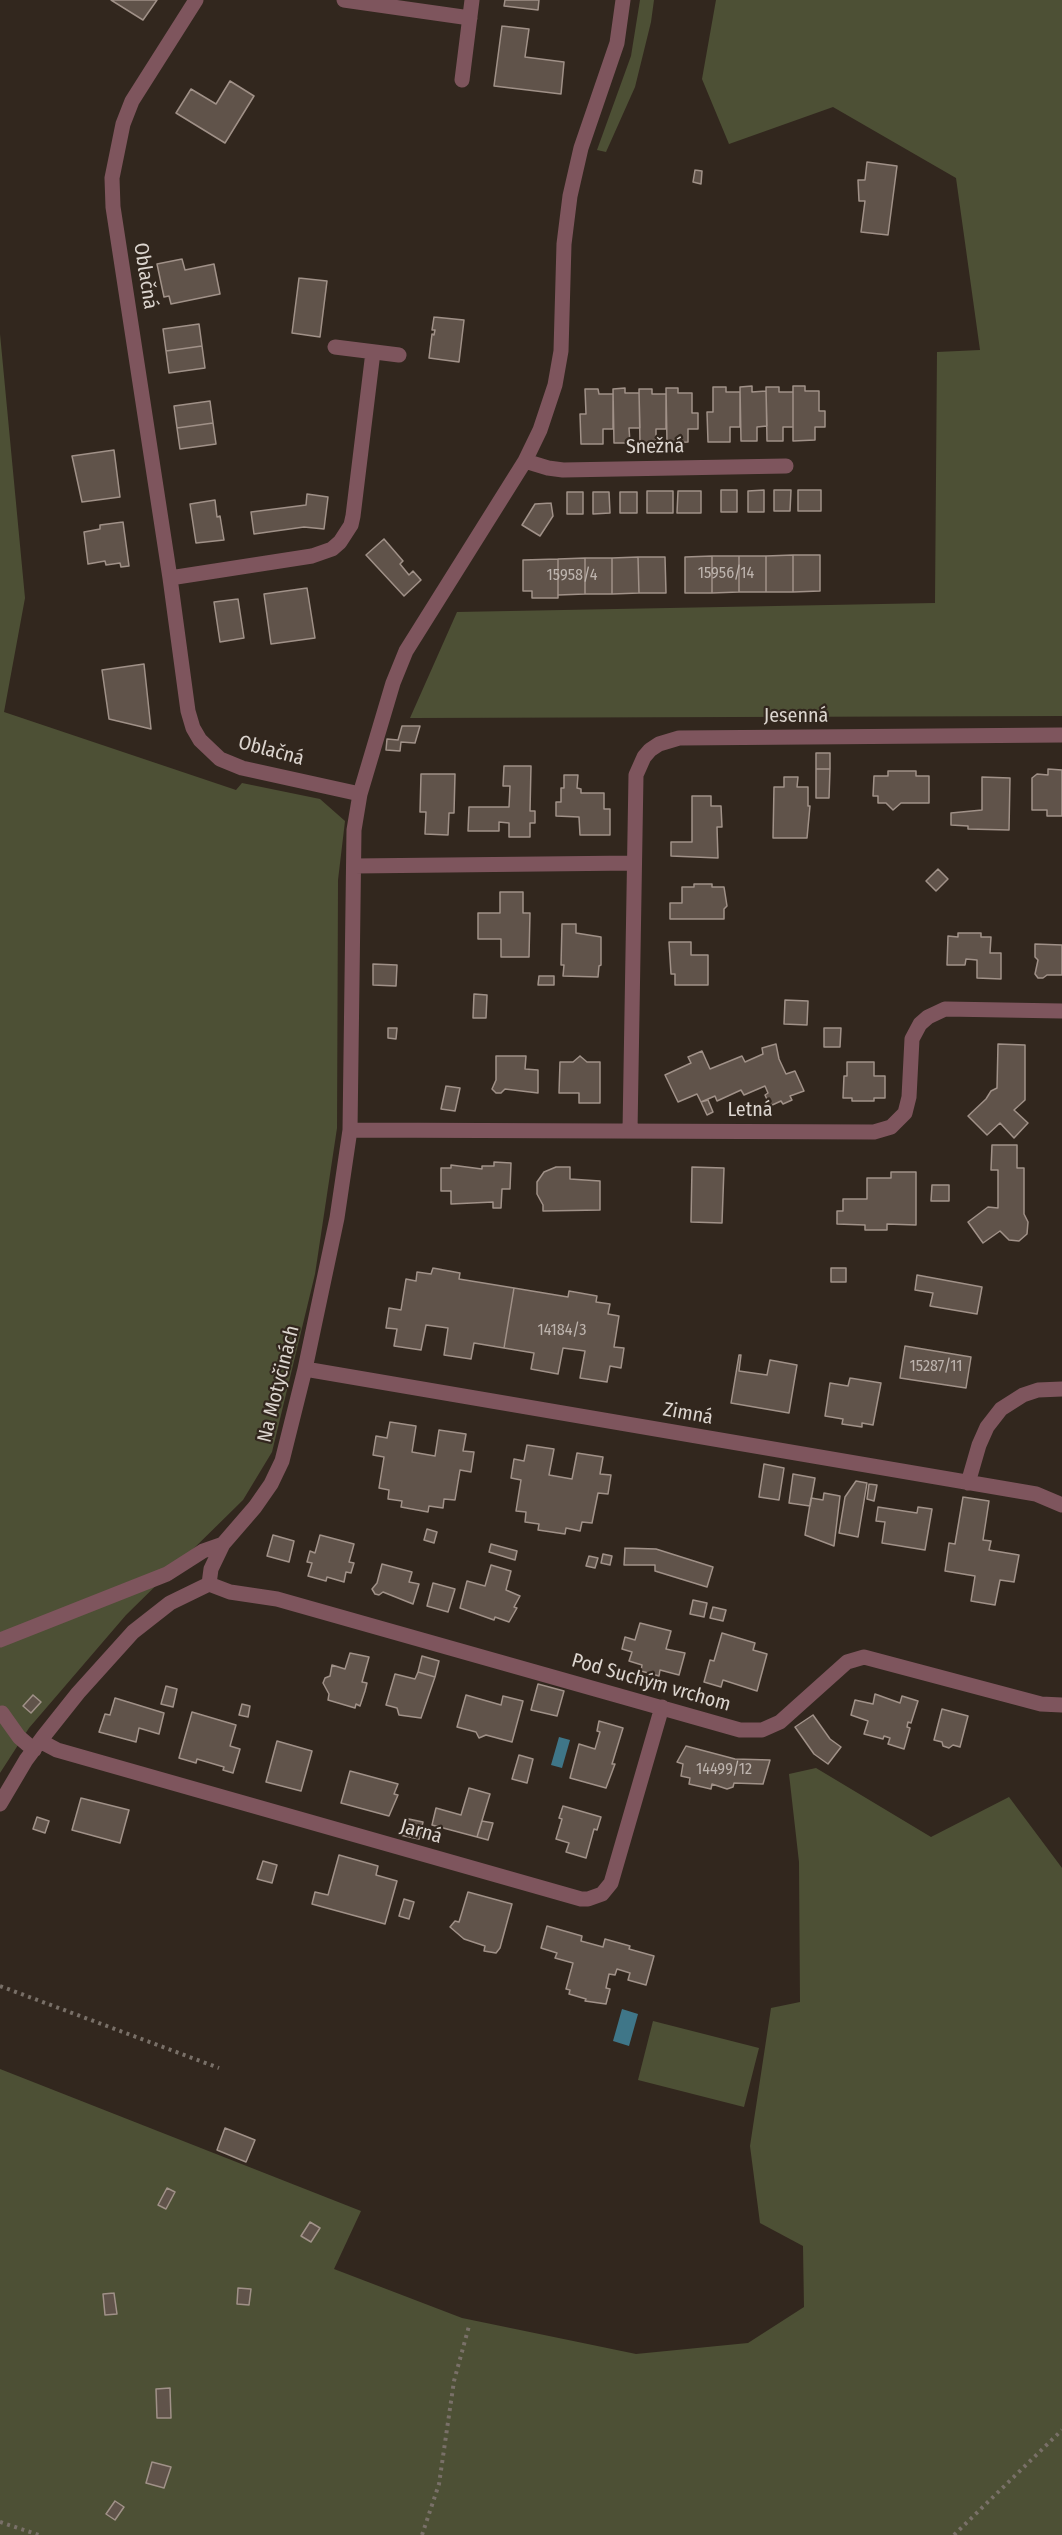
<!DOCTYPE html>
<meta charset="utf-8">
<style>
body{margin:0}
canvas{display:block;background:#32271e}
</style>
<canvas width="1062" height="2535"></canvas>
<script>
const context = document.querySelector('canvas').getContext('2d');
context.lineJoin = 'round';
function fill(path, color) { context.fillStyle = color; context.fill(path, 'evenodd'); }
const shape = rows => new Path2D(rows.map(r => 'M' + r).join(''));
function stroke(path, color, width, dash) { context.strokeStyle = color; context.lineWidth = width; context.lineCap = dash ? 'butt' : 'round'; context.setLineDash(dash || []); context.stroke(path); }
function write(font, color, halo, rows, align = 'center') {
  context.font = font + ' "Fira Sans Condensed",sans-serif'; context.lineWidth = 4.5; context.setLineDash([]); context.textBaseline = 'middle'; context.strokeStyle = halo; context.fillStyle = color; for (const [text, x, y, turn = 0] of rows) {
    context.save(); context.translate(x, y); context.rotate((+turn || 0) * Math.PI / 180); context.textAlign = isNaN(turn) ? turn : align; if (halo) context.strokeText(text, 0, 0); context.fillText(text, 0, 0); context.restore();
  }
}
const green = shape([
 [640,0,654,0,651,22,635,87,606,152,597,150,631,56],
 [716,0,1062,0,1062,716,410,718,457,612,935,603,937,352,980,350,956,178,833,107,729,144,702,79],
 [0,334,25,598,4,712,236,790,242,783,320,799,345,821,338,880,337,1128,315,1274,272,1452,243,1500,126,1615,29,1728,0,1773],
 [816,1768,931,1837,1009,1797,1062,1868,1062,2535,0,2535,0,2069,361,2211,334,2269,462,2318,636,2354,748,2343,804,2307,803,2246,760,2223,750,2146,771,2008,800,2002,799,1862,789,1774],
 [653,2021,759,2048,744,2107,638,2080]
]);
const water = shape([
 [559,1737,570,1740,562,1768,551,1765],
 [622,2009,638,2014,629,2046,613,2041]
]);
const building = shape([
 [111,0,157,0,143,20,111,0],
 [505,0,539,0,538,10,504,6,505,0],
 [502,26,529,29,525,57,564,62,561,94,494,86,502,26],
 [230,81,254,96,225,143,176,113,191,89,216,104,230,81],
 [867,162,897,166,888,235,861,232,865,201,859,201,858,180,865,180,867,162],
 [695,170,702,171,701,184,693,182,695,170],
 [182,259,185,270,214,264,220,294,171,304,169,296,164,297,157,264,182,259],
 [299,278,327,281,320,337,292,333,299,278],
 [434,317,464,320,459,362,429,358,432,334,434,335,435,330,432,330,434,317],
 [199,324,202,346,166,351,163,329,199,324],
 [202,346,205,368,169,373,166,351,202,346],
 [752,386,752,392,766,391,767,426,757,427,757,441,741,441,740,387,752,386],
 [793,386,805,386,805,391,819,391,819,411,825,411,825,427,815,427,815,440,793,441,793,386],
 [713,387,726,387,726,392,740,392,740,427,730,427,730,442,708,442,707,412,713,412,713,387],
 [766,387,779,387,779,392,793,392,793,427,783,427,783,441,767,441,766,387],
 [625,388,625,393,639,393,640,428,629,428,630,443,614,443,613,389,625,388],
 [666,388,678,388,678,393,692,393,692,413,698,413,698,429,688,429,688,442,667,443,666,388],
 [585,389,598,389,599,394,613,394,613,429,603,429,603,444,581,444,580,414,586,414,585,389],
 [639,389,652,389,652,394,666,394,666,429,656,429,656,443,640,444,639,389],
 [210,401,213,423,177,428,174,406,210,401],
 [213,423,216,444,180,449,177,428,213,423],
 [114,450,120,497,82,502,72,456,114,450],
 [721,490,737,490,737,512,721,512,721,490],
 [764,490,764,512,748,512,748,491,764,490],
 [774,490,791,490,790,511,774,511,774,490],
 [798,490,821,490,821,511,798,511,798,490],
 [647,491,673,491,673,513,647,513,647,491],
 [678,491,701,491,701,513,677,513,678,491],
 [567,492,583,492,583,514,567,514,567,492],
 [593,492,609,492,610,513,593,514,593,492],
 [620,492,637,492,637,513,620,513,620,492],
 [307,494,328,497,324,529,304,527,254,534,251,512,306,505,307,494],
 [215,500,217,517,220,516,224,540,196,543,190,504,215,500],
 [551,503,553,516,540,536,522,525,535,504,551,503],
 [123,522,129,566,121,567,120,563,106,565,105,561,88,564,84,532,100,529,100,525,123,522],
 [384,539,403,561,400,564,409,575,413,571,421,580,404,596,366,555,384,539],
 [793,555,793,592,766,592,766,556,793,555],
 [793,555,820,555,820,591,793,592,793,555],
 [712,556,712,593,685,593,685,557,712,556],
 [712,556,739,556,739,592,712,593,712,556],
 [739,556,766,556,766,592,739,592,739,556],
 [638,557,639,593,612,594,612,558,638,557],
 [638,557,665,557,666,593,639,593,638,557],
 [585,558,585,594,558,595,558,559,585,558],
 [585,558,612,558,612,594,585,594,585,558],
 [558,559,558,598,532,598,532,591,523,591,523,560,558,559],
 [307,588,315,638,271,644,264,594,307,588],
 [238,599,244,638,220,642,214,602,238,599],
 [144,664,151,729,109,719,102,670,144,664],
 [402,726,420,726,415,743,401,742,400,751,386,750,387,739,398,740,402,726],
 [816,753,830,753,830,769,816,769,816,753],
 [504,766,531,766,530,811,535,811,535,823,530,823,530,837,509,837,509,823,499,822,499,831,468,831,469,807,509,807,510,786,503,786,504,766],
 [816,769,830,769,829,798,816,798,816,769],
 [1048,769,1062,770,1062,816,1047,816,1047,810,1032,810,1032,778,1037,774,1048,775,1048,769],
 [888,771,916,771,916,776,929,776,929,803,901,803,893,810,886,803,878,803,878,796,873,796,874,776,888,776,888,771],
 [421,774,455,774,454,813,449,813,448,835,425,834,426,812,420,812,421,774],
 [564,775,578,775,577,788,581,789,581,793,604,793,604,809,610,809,610,835,580,835,579,817,556,816,556,802,561,802,561,788,564,788,564,775],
 [784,777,798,777,797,787,808,787,808,806,810,806,807,838,773,838,774,787,784,787,784,777],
 [982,777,1010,778,1009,830,968,829,968,826,951,825,951,813,982,810,982,777],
 [692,796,711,796,711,806,721,806,722,827,717,827,718,858,671,856,671,842,692,842,692,796],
 [938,869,948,879,936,891,926,881,938,869],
 [694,884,712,884,712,887,724,887,727,906,724,909,724,919,670,919,670,903,682,903,682,887,694,887,694,884],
 [500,892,523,892,523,913,530,913,529,957,501,957,501,939,478,939,478,913,500,913,500,892],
 [562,924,576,924,576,933,601,937,601,965,599,966,598,977,563,976,564,965,561,965,562,924],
 [958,933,981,933,981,937,991,937,990,953,1001,953,1001,979,977,978,977,960,966,959,965,965,947,965,948,936,958,937,958,933],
 [669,942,691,942,691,955,708,955,708,985,675,985,675,974,671,974,669,942],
 [1035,944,1062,945,1062,975,1047,975,1043,978,1038,978,1035,974,1038,960,1035,957,1035,944],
 [373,964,397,965,396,986,373,985,373,964],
 [539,976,554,976,554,985,538,985,539,976],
 [474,994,487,995,486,1018,473,1018,474,994],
 [785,1000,808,1001,807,1025,784,1024,785,1000],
 [388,1028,397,1028,396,1039,388,1038,388,1028],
 [824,1028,841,1028,840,1047,824,1047,824,1028],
 [776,1044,779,1059,786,1074,795,1071,804,1091,790,1096,792,1100,783,1104,781,1101,770,1106,765,1095,768,1093,765,1086,744,1095,741,1090,717,1101,715,1096,701,1102,697,1094,678,1102,665,1075,691,1063,688,1057,702,1051,710,1069,742,1056,745,1062,763,1054,762,1048,776,1044],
 [998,1044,1025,1045,1025,1100,1014,1110,1028,1123,1014,1138,1000,1123,987,1135,968,1116,986,1099,991,1091,997,1088,998,1044],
 [496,1056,526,1056,525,1069,538,1070,538,1093,505,1089,501,1093,496,1093,492,1089,496,1080,496,1056],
 [580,1056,587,1062,600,1062,600,1103,579,1103,579,1093,559,1093,560,1062,573,1062,580,1056],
 [847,1062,874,1062,874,1076,885,1076,885,1098,874,1098,874,1101,852,1101,852,1098,843,1098,844,1076,847,1076,847,1062],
 [446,1086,460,1088,455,1111,441,1109,446,1086],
 [708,1100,713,1112,707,1115,701,1102,708,1100],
 [992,1145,1017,1145,1017,1168,1024,1168,1024,1214,1028,1222,1027,1234,1019,1241,1009,1240,1000,1231,983,1243,968,1222,988,1207,998,1208,998,1170,991,1170,992,1145],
 [494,1162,511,1163,510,1189,502,1189,501,1208,493,1208,493,1202,451,1204,451,1191,441,1191,441,1168,451,1168,451,1165,482,1169,482,1166,494,1166,494,1162],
 [556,1167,570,1167,570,1179,600,1181,600,1210,543,1211,543,1205,537,1194,537,1182,544,1172,556,1167],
 [692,1167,724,1168,722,1223,691,1222,692,1167],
 [891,1172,916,1172,916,1225,887,1224,887,1230,865,1230,865,1225,837,1224,837,1211,843,1211,843,1199,867,1199,867,1178,891,1178,891,1172],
 [932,1185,949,1185,949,1201,931,1201,932,1185],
 [433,1268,460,1273,459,1279,514,1288,504,1348,474,1343,471,1359,444,1355,448,1328,426,1325,421,1350,394,1346,397,1329,386,1328,389,1308,401,1310,406,1279,416,1281,417,1272,431,1274,433,1268],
 [831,1268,846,1268,846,1282,831,1282,831,1268],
 [917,1275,982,1287,977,1314,930,1306,933,1293,915,1290,917,1275],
 [514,1288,568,1297,569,1291,597,1296,596,1302,610,1304,608,1314,619,1316,614,1347,624,1348,621,1368,610,1366,607,1382,580,1378,585,1351,563,1348,558,1374,531,1369,534,1353,504,1348,514,1288],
 [905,1346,971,1357,966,1388,900,1378,905,1346],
 [739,1355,741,1355,739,1371,767,1375,770,1360,797,1365,789,1413,731,1403,739,1355],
 [850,1378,881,1383,873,1425,862,1423,862,1427,842,1424,843,1419,825,1416,830,1383,848,1386,850,1378],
 [390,1422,416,1426,412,1452,435,1456,439,1430,466,1434,463,1451,474,1452,471,1472,460,1470,455,1500,444,1499,443,1508,429,1506,428,1512,401,1507,402,1501,388,1499,389,1490,379,1488,384,1457,373,1455,376,1436,387,1438,390,1422],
 [527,1445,554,1449,549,1475,572,1479,577,1453,603,1457,600,1474,611,1475,608,1494,598,1493,592,1523,582,1522,580,1531,566,1528,565,1534,538,1530,539,1524,525,1522,526,1512,516,1511,521,1480,511,1478,514,1459,524,1461,527,1445],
 [764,1464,784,1468,779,1500,759,1497,764,1464],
 [793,1474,815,1478,810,1506,789,1503,793,1474],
 [856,1481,867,1483,858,1537,839,1533,845,1497,856,1481],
 [869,1484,877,1485,874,1501,867,1499,869,1484],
 [824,1493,840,1496,834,1546,805,1535,811,1498,823,1500,824,1493],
 [963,1497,989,1501,983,1540,991,1541,989,1550,1019,1555,1014,1582,1000,1580,995,1605,971,1601,975,1576,945,1571,949,1543,955,1544,963,1497],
 [878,1507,917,1513,918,1507,932,1509,925,1550,882,1543,885,1522,876,1521,878,1507],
 [427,1529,437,1532,434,1543,424,1540,427,1529],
 [273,1535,294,1541,289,1562,267,1556,273,1535],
 [320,1535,354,1544,349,1562,354,1563,351,1573,346,1572,344,1582,327,1577,326,1581,308,1576,312,1563,307,1562,310,1551,315,1553,320,1535],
 [491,1544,517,1551,515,1560,489,1552,491,1544],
 [625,1548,656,1549,713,1567,707,1587,655,1571,655,1565,624,1565,625,1548],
 [603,1554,612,1556,610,1565,601,1563,603,1554],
 [589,1556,598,1558,595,1568,586,1566,589,1556],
 [382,1564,412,1572,409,1582,419,1584,413,1604,383,1592,379,1595,375,1594,372,1589,377,1583,382,1564],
 [491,1565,511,1571,506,1590,520,1596,514,1607,517,1608,509,1622,495,1617,494,1620,460,1608,467,1581,485,1586,491,1565],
 [433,1583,455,1589,448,1612,427,1606,433,1583],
 [693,1600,707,1603,704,1617,690,1614,693,1600],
 [713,1607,726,1610,723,1621,710,1618,713,1607],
 [640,1623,671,1631,666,1649,685,1653,679,1675,660,1670,659,1676,641,1671,642,1665,629,1661,632,1652,622,1649,625,1637,635,1640,640,1623],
 [722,1633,755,1643,753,1650,767,1654,757,1691,723,1680,721,1687,704,1682,710,1660,714,1661,722,1633],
 [350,1653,369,1657,362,1682,367,1683,365,1691,360,1706,356,1704,355,1708,328,1700,329,1694,323,1683,325,1678,330,1676,332,1665,345,1669,350,1653],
 [422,1656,439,1661,435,1677,418,1672,422,1656],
 [418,1672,435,1677,421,1718,399,1715,397,1708,386,1705,395,1674,415,1679,418,1672],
 [538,1684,564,1691,557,1716,531,1710,538,1684],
 [166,1686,177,1689,173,1707,161,1704,166,1686],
 [875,1694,900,1703,902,1696,918,1701,911,1723,908,1722,907,1727,910,1728,904,1749,888,1744,890,1738,884,1736,883,1739,864,1734,868,1721,851,1715,855,1700,873,1704,875,1694],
 [33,1695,41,1702,31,1713,23,1706,33,1695],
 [466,1695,501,1705,503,1696,523,1701,512,1742,486,1735,479,1738,476,1732,457,1727,466,1695],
 [115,1698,164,1713,159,1734,139,1728,136,1742,99,1732,105,1714,110,1715,115,1698],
 [242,1704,250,1706,248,1717,239,1715,242,1704],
 [942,1709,968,1716,960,1747,953,1745,949,1748,943,1746,942,1742,934,1740,942,1709],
 [192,1712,236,1725,230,1746,240,1749,233,1773,223,1770,224,1767,197,1759,196,1763,179,1758,192,1712],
 [813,1715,830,1739,841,1747,828,1764,814,1754,795,1727,813,1715],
 [599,1721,623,1728,612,1764,615,1764,606,1788,570,1778,579,1744,595,1749,600,1732,597,1731,599,1721],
 [277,1741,312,1751,301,1791,266,1782,277,1741],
 [686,1746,735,1759,770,1760,763,1784,734,1783,733,1787,727,1789,712,1784,711,1789,689,1784,690,1778,681,1776,683,1764,677,1762,686,1746],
 [519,1755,533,1759,527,1783,512,1779,519,1755],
 [350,1771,398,1784,394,1794,398,1795,389,1816,341,1803,350,1771],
 [469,1788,490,1794,477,1837,432,1825,436,1808,461,1815,469,1788],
 [81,1798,129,1810,120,1843,72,1830,81,1798],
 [563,1806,601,1817,597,1830,594,1829,586,1858,566,1852,569,1843,556,1839,562,1819,559,1818,563,1806],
 [37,1817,49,1821,45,1833,33,1829,37,1817],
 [404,1818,423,1822,419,1839,400,1835,404,1818],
 [482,1821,493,1823,488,1840,477,1837,482,1821],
 [339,1855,378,1866,376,1875,397,1881,385,1924,312,1904,315,1892,328,1895,339,1855],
 [263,1861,277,1865,272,1883,257,1879,263,1861],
 [468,1892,512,1904,500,1948,496,1953,484,1951,485,1946,464,1939,450,1927,455,1921,459,1922,468,1892],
 [404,1899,414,1902,409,1919,399,1916,404,1899],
 [547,1926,582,1936,581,1941,603,1947,605,1939,630,1946,629,1949,654,1956,646,1985,628,1980,630,1973,617,1969,615,1975,609,1974,606,1988,610,1989,606,2004,585,2001,586,1999,569,1994,570,1990,566,1989,573,1963,555,1958,557,1953,541,1948,547,1926],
 [225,2128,255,2140,246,2162,217,2150,225,2128],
 [167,2188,175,2192,166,2209,158,2205,167,2188],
 [310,2222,320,2228,311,2242,301,2236,310,2222],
 [238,2288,251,2289,249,2305,237,2304,238,2288],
 [114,2293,117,2314,105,2315,103,2294,114,2293],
 [170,2388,171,2418,157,2418,156,2389,170,2388],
 [152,2462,171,2467,164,2488,146,2483,152,2462],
 [115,2501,124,2507,115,2520,106,2514,115,2501]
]);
const path = shape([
 [0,1986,219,2068],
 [0,2522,39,2535],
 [422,2535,439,2484,454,2381,469,2326],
 [954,2535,1062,2430]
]);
const minor = shape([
 [196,0,132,101,123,124,112,178,113,207,170,578,188,711,193,728,200,740,220,759,242,768,360,794],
 [344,0,470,18],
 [462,80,472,0],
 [335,347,399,355],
 [525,461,548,468,563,470,786,466],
 [170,578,312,556,332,549,340,542,351,525,353,516,373,352],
 [354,866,634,863],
 [350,1130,874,1132,891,1127,905,1113,909,1097,912,1039,920,1024,928,1017,945,1009,1062,1011],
 [630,1131,636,775,644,757,650,750,659,744,679,738,1062,735],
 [305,1369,1036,1494,1062,1505],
 [968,1483,979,1445,987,1427,1001,1409,1023,1395,1038,1390,1062,1389],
 [209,1584,211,1569,223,1544,255,1507,271,1484,282,1461,305,1369,337,1218,350,1130,354,830,360,794,393,683,406,651,525,461,540,430,555,385,561,351,564,244,570,196,581,148,617,43,623,0],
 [209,1584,230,1592,277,1599,740,1730,762,1730,780,1722,847,1662,864,1657,1041,1704,1062,1705],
 [0,1640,167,1574,203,1551,223,1544],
 [2,1713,19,1737,34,1750],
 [40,1741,57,1750,581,1899,588,1899,602,1894,611,1883,662,1707],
 [0,1804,26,1760,43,1737,78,1693,133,1632,170,1603,209,1584]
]);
const numberNames = [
 ["15956/14",726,574],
 ["15958/4",572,576],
 ["14184/3",562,1331],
 ["15287/11",936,1367],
 ["14499/12",724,1770]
];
const streetNames = [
 ["Oblačná",145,276,81],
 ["Snežná",655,447,-1],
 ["Jesenná",796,716],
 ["Oblačná",271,751,15],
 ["Letná",750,1110],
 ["Na Motyčinách",279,1384,-76],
 ["Zimná",688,1414,10],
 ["Pod Suchým vrchom",651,1683,16],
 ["Jarná",421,1832,16]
];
fill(green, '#4d5035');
fill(water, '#3f7688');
fill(building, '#60534a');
stroke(building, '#a09188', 1.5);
stroke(path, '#797068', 4, [3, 4.5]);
stroke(minor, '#7e555d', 15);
write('16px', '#bdb4ae', null, numberNames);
write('20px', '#dcd5cf', '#32271e', streetNames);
</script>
